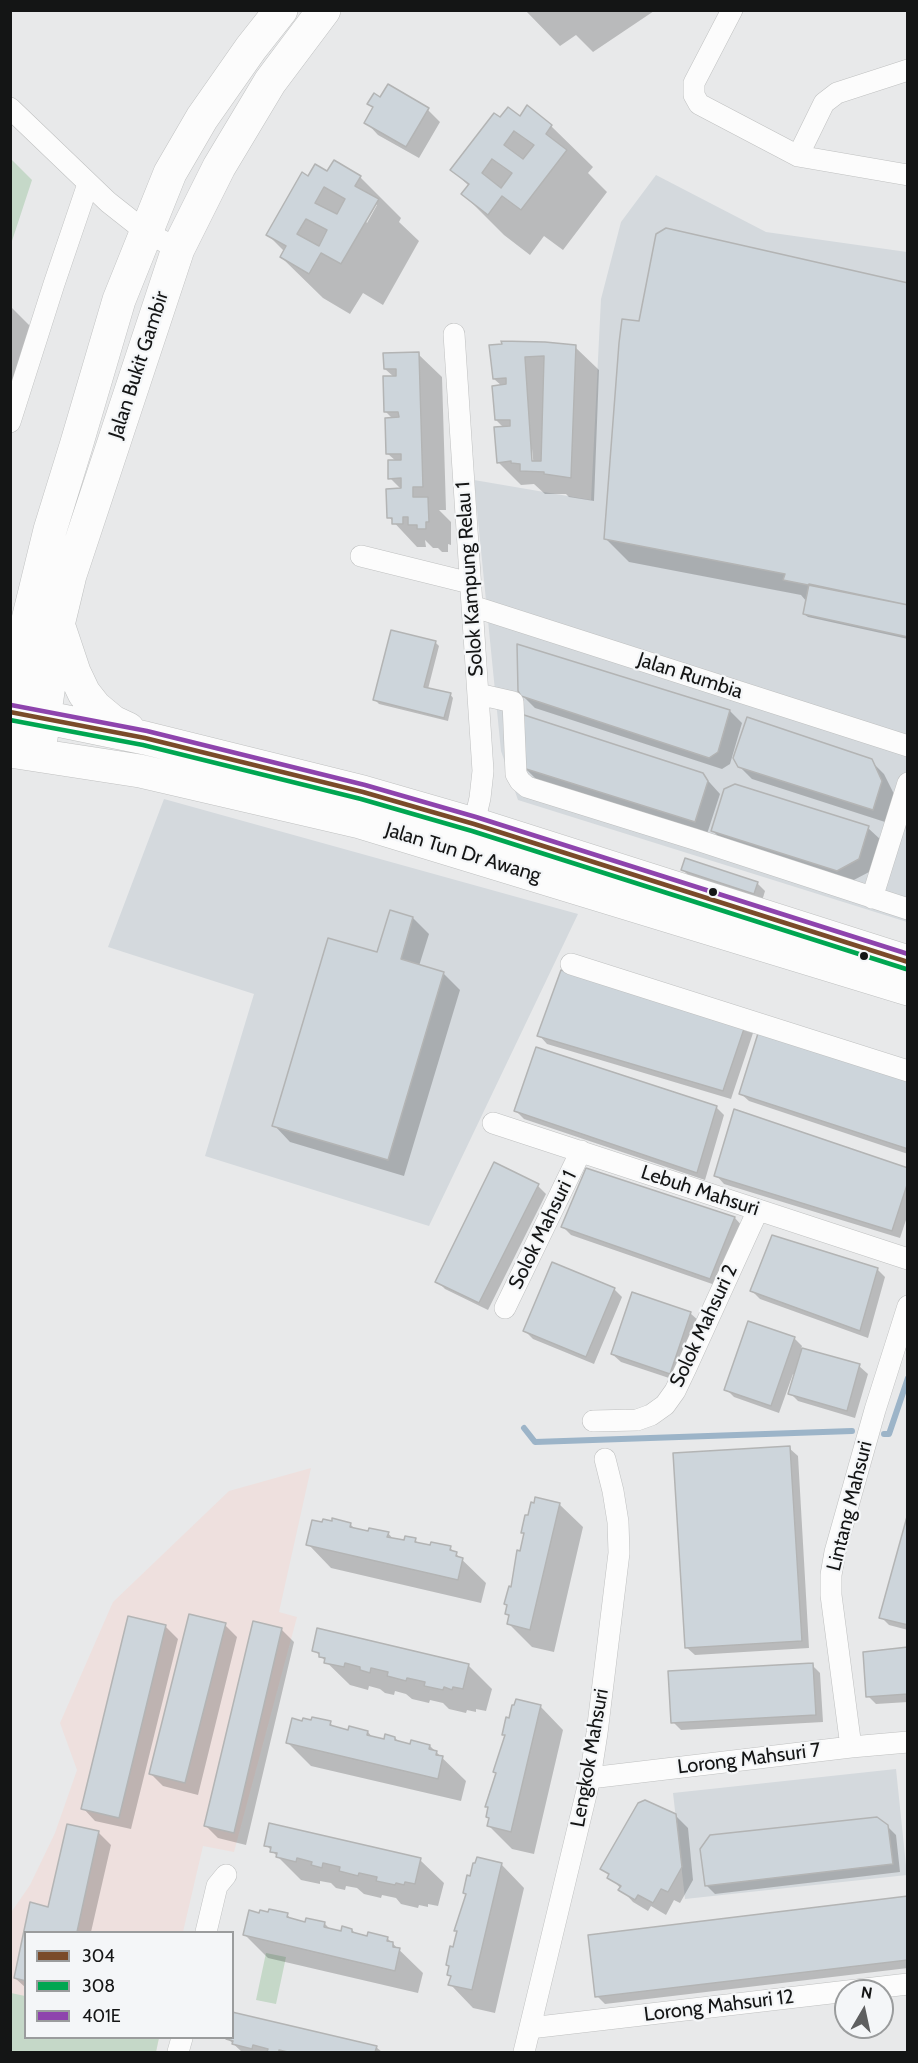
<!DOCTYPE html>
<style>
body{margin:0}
#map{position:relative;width:918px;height:2063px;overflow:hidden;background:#e8e9ea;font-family:Cabin,sans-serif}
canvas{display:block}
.frame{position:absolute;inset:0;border:12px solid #141515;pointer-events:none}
.legend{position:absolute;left:24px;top:1931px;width:210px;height:108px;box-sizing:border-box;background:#f4f6f8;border:2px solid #9a9c9d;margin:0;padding:8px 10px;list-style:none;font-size:18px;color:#141515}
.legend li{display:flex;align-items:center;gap:12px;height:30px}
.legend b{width:30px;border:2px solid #9a9c9d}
.north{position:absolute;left:834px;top:1979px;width:60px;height:60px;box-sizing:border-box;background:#f4f6f8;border:2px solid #9a9c9d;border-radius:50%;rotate:9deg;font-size:16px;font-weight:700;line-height:24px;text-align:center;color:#141515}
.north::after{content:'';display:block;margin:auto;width:21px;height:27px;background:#5e5f60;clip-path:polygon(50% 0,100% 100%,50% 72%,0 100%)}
</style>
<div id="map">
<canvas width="918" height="2063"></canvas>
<div class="frame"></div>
<ul class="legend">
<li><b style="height:8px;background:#7a4b2a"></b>304</li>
<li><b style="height:8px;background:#00a651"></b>308</li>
<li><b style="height:8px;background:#8e44ad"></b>401E</li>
</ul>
<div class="north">N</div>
</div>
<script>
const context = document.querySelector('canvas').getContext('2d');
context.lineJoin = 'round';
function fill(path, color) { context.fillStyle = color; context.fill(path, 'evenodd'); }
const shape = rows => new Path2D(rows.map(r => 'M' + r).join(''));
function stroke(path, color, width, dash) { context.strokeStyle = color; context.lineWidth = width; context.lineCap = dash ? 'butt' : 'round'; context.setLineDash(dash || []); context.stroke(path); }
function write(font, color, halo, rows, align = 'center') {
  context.font = font + ' Cabin,sans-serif'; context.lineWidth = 4.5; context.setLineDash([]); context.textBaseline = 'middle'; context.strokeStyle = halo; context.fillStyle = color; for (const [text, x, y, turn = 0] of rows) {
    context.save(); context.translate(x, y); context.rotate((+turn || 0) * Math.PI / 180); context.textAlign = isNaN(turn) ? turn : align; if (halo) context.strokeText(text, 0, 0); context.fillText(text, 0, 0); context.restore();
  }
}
const built = shape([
 [656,175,766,232,907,252,907,922,518,800,501,751,474,480,591,500,601,299,621,222],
 [164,799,578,914,429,1226,205,1156,254,994,108,947],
 [896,1769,907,1875,685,1899,673,1793]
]);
const education = shape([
 [311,1468,279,1612,297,1617,234,1852,203,1846,183,1932,26,1932,26,2038,159,2038,156,2052,11,2052,10,1914,30,1885,55,1833,77,1770,60,1723,113,1602,229,1491]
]);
const green = shape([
 [11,159,32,180,11,244],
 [266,1953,286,1957,276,2004,256,2000],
 [11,1993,25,1996,26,2038,159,2038,156,2052,11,2052]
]);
const shadow = shape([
 [525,10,653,10,654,11,593,52,576,35,560,46],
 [381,99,428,110,440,122,419,158,378,135,366,122,374,109,369,104],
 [528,108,551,126,593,167,588,173,607,192,563,250,544,236,530,255,504,235,463,194,469,186,452,170,500,119,520,118],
 [328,174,360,177,401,218,399,222,419,241,383,305,363,293,350,314,323,298,281,257,285,252,268,235,309,178],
 [375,203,377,205,367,223,365,220],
 [908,284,908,639,808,617,804,614,807,602,801,595,629,562,606,539,640,323],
 [10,306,35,331,35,364,17,364,16,413,10,413],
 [491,346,575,347,599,370,594,501,569,497,566,494,545,494,534,484,521,485,498,462,504,428,496,420,502,386,494,379],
 [529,449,532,449,534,468,531,469],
 [418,354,442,377,446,510,439,510,451,522,451,545,448,544,448,552,442,552,438,548,433,548,425,540,426,547,417,547,389,517,402,490,390,478,396,461,388,454,393,419,386,412,394,377,385,369],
 [435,642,439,646,428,689,450,694,453,698,448,721,379,704,375,700],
 [522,695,730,711,742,723,730,764,722,769,535,708],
 [871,761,884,774,894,794,885,822,752,779,739,766],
 [524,767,702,774,720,794,707,834,537,780],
 [868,828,881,840,871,871,850,882,725,843,712,830],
 [683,870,757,883,765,891,762,901,691,878],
 [413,918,429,934,419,966,444,974,460,990,404,1176,290,1142,274,1125,378,954],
 [562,972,753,1033,731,1099,547,1044,539,1035],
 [908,1077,908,1154,749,1101,740,1093],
 [716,1107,724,1115,705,1180,524,1119,516,1111],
 [908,1169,908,1214,900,1238,724,1184,716,1175],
 [587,1170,735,1218,743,1227,718,1286,571,1235,563,1227],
 [538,1186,546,1194,488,1310,445,1289,437,1281],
 [877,1269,885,1277,868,1338,760,1299,752,1291],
 [614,1289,622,1297,594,1364,533,1339,525,1331],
 [690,1313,699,1321,678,1381,621,1362,612,1354],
 [794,1338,802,1346,801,1349,859,1366,868,1374,855,1418,798,1401,790,1393,795,1374,793,1374,779,1413,734,1397,726,1389],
 [789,1448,798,1456,809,1648,695,1655,686,1647],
 [559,1504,583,1527,554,1652,532,1647,509,1624,510,1617,506,1614,508,1606,506,1604,513,1589,525,1535,522,1532],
 [908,1519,908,1630,889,1625,881,1617],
 [350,1524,356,1530,388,1533,394,1540,405,1542,415,1540,420,1545,450,1548,486,1583,481,1603,331,1568,308,1544],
 [254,1623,282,1630,294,1642,246,1845,218,1838,206,1826],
 [225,1625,237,1637,198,1795,163,1786,151,1774],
 [165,1626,178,1639,131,1829,95,1821,83,1808],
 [908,1648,908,1702,876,1704,868,1696],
 [314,1650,468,1665,492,1689,486,1711,476,1709,476,1712,467,1710,466,1713,449,1709,443,1703,430,1700,429,1703,412,1699,406,1694,395,1691,394,1695,385,1693,380,1689,369,1686,368,1690,350,1685],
 [812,1665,820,1673,823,1722,681,1730,673,1722],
 [540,1706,563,1730,534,1854,512,1849,489,1826,491,1819,489,1809,486,1806,490,1790,493,1791,506,1737,503,1734,510,1720],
 [303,1722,330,1723,335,1728,350,1731,368,1732,373,1738,385,1741,395,1738,400,1743,430,1746,466,1781,461,1801,311,1766,288,1743],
 [675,1815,688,1828,693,1880,680,1903,674,1900,666,1915,651,1906,648,1911,633,1902,602,1868],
 [887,1826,896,1835,900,1872,715,1894,707,1886],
 [98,1832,111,1845,91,1932,26,1932,26,1988,15,1978,32,1904,50,1908],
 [266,1845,420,1860,444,1883,438,1906,428,1904,428,1907,419,1905,418,1908,401,1904,396,1898,382,1895,381,1898,364,1894,357,1888,346,1886,345,1890,336,1888,331,1883,320,1881,320,1884,301,1880],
 [501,1864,524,1888,495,2013,473,2008,450,1984,452,1978,448,1974,458,1932,456,1930,467,1895,464,1893],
 [908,1898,908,1968,605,2004,597,1996],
 [260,1914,287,1915,293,1920,306,1923,325,1924,331,1930,342,1933,352,1930,357,1935,387,1938,423,1973,418,1993,268,1958,245,1935],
 [227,2038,376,2047,382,2052,242,2052]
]);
const stream = shape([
 [524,1428,535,1442,852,1431],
 [884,1434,889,1434,908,1378]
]);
const building = shape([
 [388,84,429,108,406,147,364,123,373,107,367,104,374,93,380,97,388,84],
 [527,105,552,125,546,134,567,150,521,210,502,196,488,215,461,194,469,184,450,170,494,113,500,117,508,107,520,116,527,105],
 [514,131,534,145,523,159,504,145,514,131],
 [492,159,512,173,501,188,482,173,492,159],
 [334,160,361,176,355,186,379,199,341,264,321,253,309,274,280,257,286,246,266,235,302,172,308,176,315,164,327,171,334,160],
 [324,187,345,199,337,214,315,203,324,187],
 [306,219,327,230,319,246,297,234,306,219],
 [666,228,908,283,908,605,783,580,785,574,604,539,619,343,622,319,639,321,656,234,666,228],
 [501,341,545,342,576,345,571,478,544,474,544,472,520,471,520,464,511,463,511,461,497,463,494,427,510,426,510,420,495,420,492,386,506,384,506,378,493,379,489,345,502,344,501,341],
 [544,356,541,461,532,461,525,357,544,356],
 [419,352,423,487,413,487,413,497,428,497,429,522,426,522,426,529,417,529,417,525,408,525,408,517,403,517,403,524,392,524,392,518,387,518,386,489,401,488,401,478,388,479,388,460,401,460,401,454,386,454,385,418,399,417,398,412,384,412,383,376,396,376,396,369,384,369,383,353,419,352],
 [809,584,908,605,908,637,803,614,809,584],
 [391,630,436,641,424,687,451,693,444,718,373,700,391,630],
 [517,644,730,710,718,752,709,758,521,696,518,691,517,644],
 [521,714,703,773,708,781,695,822,523,768,521,714],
 [747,717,872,759,882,781,873,810,738,767,733,758,747,717],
 [735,784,869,826,859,859,837,871,711,831,724,789,735,784],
 [685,858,758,882,754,894,681,870,685,858],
 [390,910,413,917,401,959,444,972,388,1160,272,1126,328,938,377,952,390,910],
 [561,970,746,1023,723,1091,537,1036,561,970],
 [760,1027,908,1075,908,1149,739,1094,760,1027],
 [536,1047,717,1106,697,1173,514,1111,536,1047],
 [734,1109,908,1168,908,1182,892,1231,714,1176,734,1109],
 [494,1162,539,1184,479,1303,435,1282,494,1162],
 [586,1168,735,1217,710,1279,561,1227,586,1168],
 [772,1235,878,1268,860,1331,750,1291,772,1235],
 [552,1262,615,1288,586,1357,523,1331,552,1262],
 [632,1292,691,1312,670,1374,611,1354,632,1292],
 [748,1321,795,1337,771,1406,724,1390,748,1321],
 [802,1348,860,1364,847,1411,788,1394,802,1348],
 [790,1446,802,1641,685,1648,673,1453,790,1446],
 [535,1497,560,1503,530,1630,507,1624,509,1615,505,1614,507,1605,504,1604,509,1586,511,1587,517,1550,520,1551,524,1533,521,1533,525,1515,528,1515,531,1502,534,1503,535,1497],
 [908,1513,908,1625,879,1618,908,1513],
 [332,1518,351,1523,350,1527,368,1531,369,1528,389,1532,387,1537,404,1540,405,1536,416,1538,415,1542,430,1545,431,1542,451,1546,450,1550,457,1552,456,1556,463,1558,458,1580,306,1545,312,1520,322,1522,323,1519,332,1521,332,1518],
 [189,1614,226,1623,185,1783,149,1774,189,1614],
 [128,1616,166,1625,119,1818,81,1809,128,1616],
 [253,1621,282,1628,234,1833,204,1826,253,1621],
 [317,1628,469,1664,463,1689,453,1687,452,1690,444,1687,443,1690,424,1686,425,1682,407,1678,406,1681,387,1676,388,1672,371,1668,370,1673,360,1670,360,1667,345,1663,344,1667,324,1663,325,1658,319,1657,319,1653,312,1651,317,1628],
 [908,1647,908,1694,866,1697,863,1652,908,1647],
 [813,1663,816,1715,671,1723,668,1671,813,1663],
 [516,1699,541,1705,511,1832,487,1826,489,1818,486,1817,488,1807,485,1807,496,1773,493,1772,505,1735,502,1735,506,1717,509,1718,512,1705,514,1705,516,1699],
 [312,1717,331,1721,330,1725,348,1730,349,1726,368,1731,367,1735,384,1739,385,1734,395,1737,395,1740,410,1744,411,1740,430,1745,429,1749,437,1751,436,1755,443,1756,438,1779,286,1743,292,1718,302,1721,303,1718,311,1720,312,1717],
 [645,1800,676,1814,682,1867,668,1892,661,1889,653,1903,638,1895,635,1900,618,1890,621,1886,607,1878,609,1874,600,1869,638,1803,645,1800],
 [877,1817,888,1825,893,1864,705,1886,700,1849,710,1835,877,1817],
 [269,1823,421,1858,415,1884,405,1882,404,1885,396,1883,395,1885,376,1881,377,1877,359,1873,358,1876,339,1871,340,1867,323,1863,322,1868,311,1865,312,1862,297,1858,296,1862,276,1857,277,1853,270,1852,271,1847,264,1846,269,1823],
 [67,1824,99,1831,77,1932,26,1932,26,1981,14,1978,30,1902,48,1907,67,1824],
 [477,1857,502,1863,472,1990,448,1985,451,1976,447,1975,449,1966,446,1965,450,1946,453,1947,457,1931,454,1931,466,1894,463,1893,467,1875,470,1876,473,1863,475,1863,477,1857],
 [908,1896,908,1960,595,1997,588,1935,908,1896],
 [269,1909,288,1913,287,1917,305,1922,306,1918,325,1922,324,1927,341,1931,342,1926,352,1929,352,1932,367,1936,368,1932,388,1937,387,1941,393,1942,393,1947,400,1948,395,1971,243,1935,249,1910,259,1913,260,1910,268,1912,269,1909],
 [232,2012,377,2046,375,2052,288,2052,279,2050,279,2052,267,2052,268,2049,253,2045,252,2049,232,2044,233,2041,226,2039,232,2038,232,2012]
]);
const minor = shape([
 [732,10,694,83,694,95,699,104,798,156,908,175],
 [10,108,108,202,146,232,178,249],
 [798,156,824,103,837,93,908,70],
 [454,334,483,771,480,798,474,824],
 [10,422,54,284,88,184],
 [361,556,470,583],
 [472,606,908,746],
 [478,694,513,702,516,774,520,781,527,787,694,839,908,909],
 [872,898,908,783],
 [571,964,908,1071],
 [493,1123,908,1259],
 [505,1308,581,1151],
 [593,1421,637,1420,651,1415,665,1405,675,1391,686,1368,758,1210],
 [851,1747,831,1595,831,1575,835,1552,875,1410,908,1306],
 [590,1778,851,1747,908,1742],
 [206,1932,217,1886,226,1875],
 [530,2028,908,1984],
 [178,2052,182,2038],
 [524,2052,590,1778,597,1733,619,1553,618,1522,613,1491,605,1459]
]);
const primary = shape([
 [60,630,74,672,84,693,95,707,113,722,128,729],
 [10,712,43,717,145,738,363,792,474,824,908,962],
 [12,735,28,620,50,530,76,446,119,300,170,173,202,118,251,48,281,10],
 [41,738,58,625,70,575,178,249,219,167,270,82,324,10],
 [10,751,140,771,360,822,908,989]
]);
const bus1 = shape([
 [10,712,145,738,363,792,474,824,908,962]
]);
const bus2 = shape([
 [10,720,143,745,361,799,472,831,906,969]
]);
const bus3 = shape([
 [11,705,147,731,365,785,476,817,908,954]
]);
const markers = [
 [713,892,5,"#141515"],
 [864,956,5,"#141515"]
];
const streetNames = [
 ["Jalan Bukit Gambir",139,365,-72],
 ["Solok Kampung Relau 1",470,579,-94],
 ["Jalan Rumbia",690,676,18],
 ["Jalan Tun Dr Awang",463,853,17],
 ["Lebuh Mahsuri",700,1191,18],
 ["Solok Mahsuri 1",543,1230,-64],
 ["Solok Mahsuri 2",704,1326,-65],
 ["Lintang Mahsuri",850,1506,-76],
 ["Lengkok Mahsuri",590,1758,-80],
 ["Lorong Mahsuri 7",749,1759,-7],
 ["Lorong Mahsuri 12",719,2006,-7]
];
fill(built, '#d4d9dd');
fill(education, '#eee0de');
fill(green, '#c5d8c8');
fill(shadow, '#0003');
stroke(stream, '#9cb4c8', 6);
fill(building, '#cdd5db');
stroke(building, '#b3b4b4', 1.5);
stroke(minor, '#bfc0c0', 22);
stroke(primary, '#bfc0c0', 34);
stroke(minor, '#fcfcfc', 21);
stroke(primary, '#fcfcfc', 33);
stroke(bus1, '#7a4b2a', 4.5);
stroke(bus2, '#00a651', 4.5);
stroke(bus3, '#8e44ad', 4.5);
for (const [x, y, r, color] of markers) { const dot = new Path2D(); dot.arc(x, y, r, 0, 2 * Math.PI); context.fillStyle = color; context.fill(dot); stroke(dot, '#f4f6f8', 2); }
write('20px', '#141515', '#f4f6f8', streetNames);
</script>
